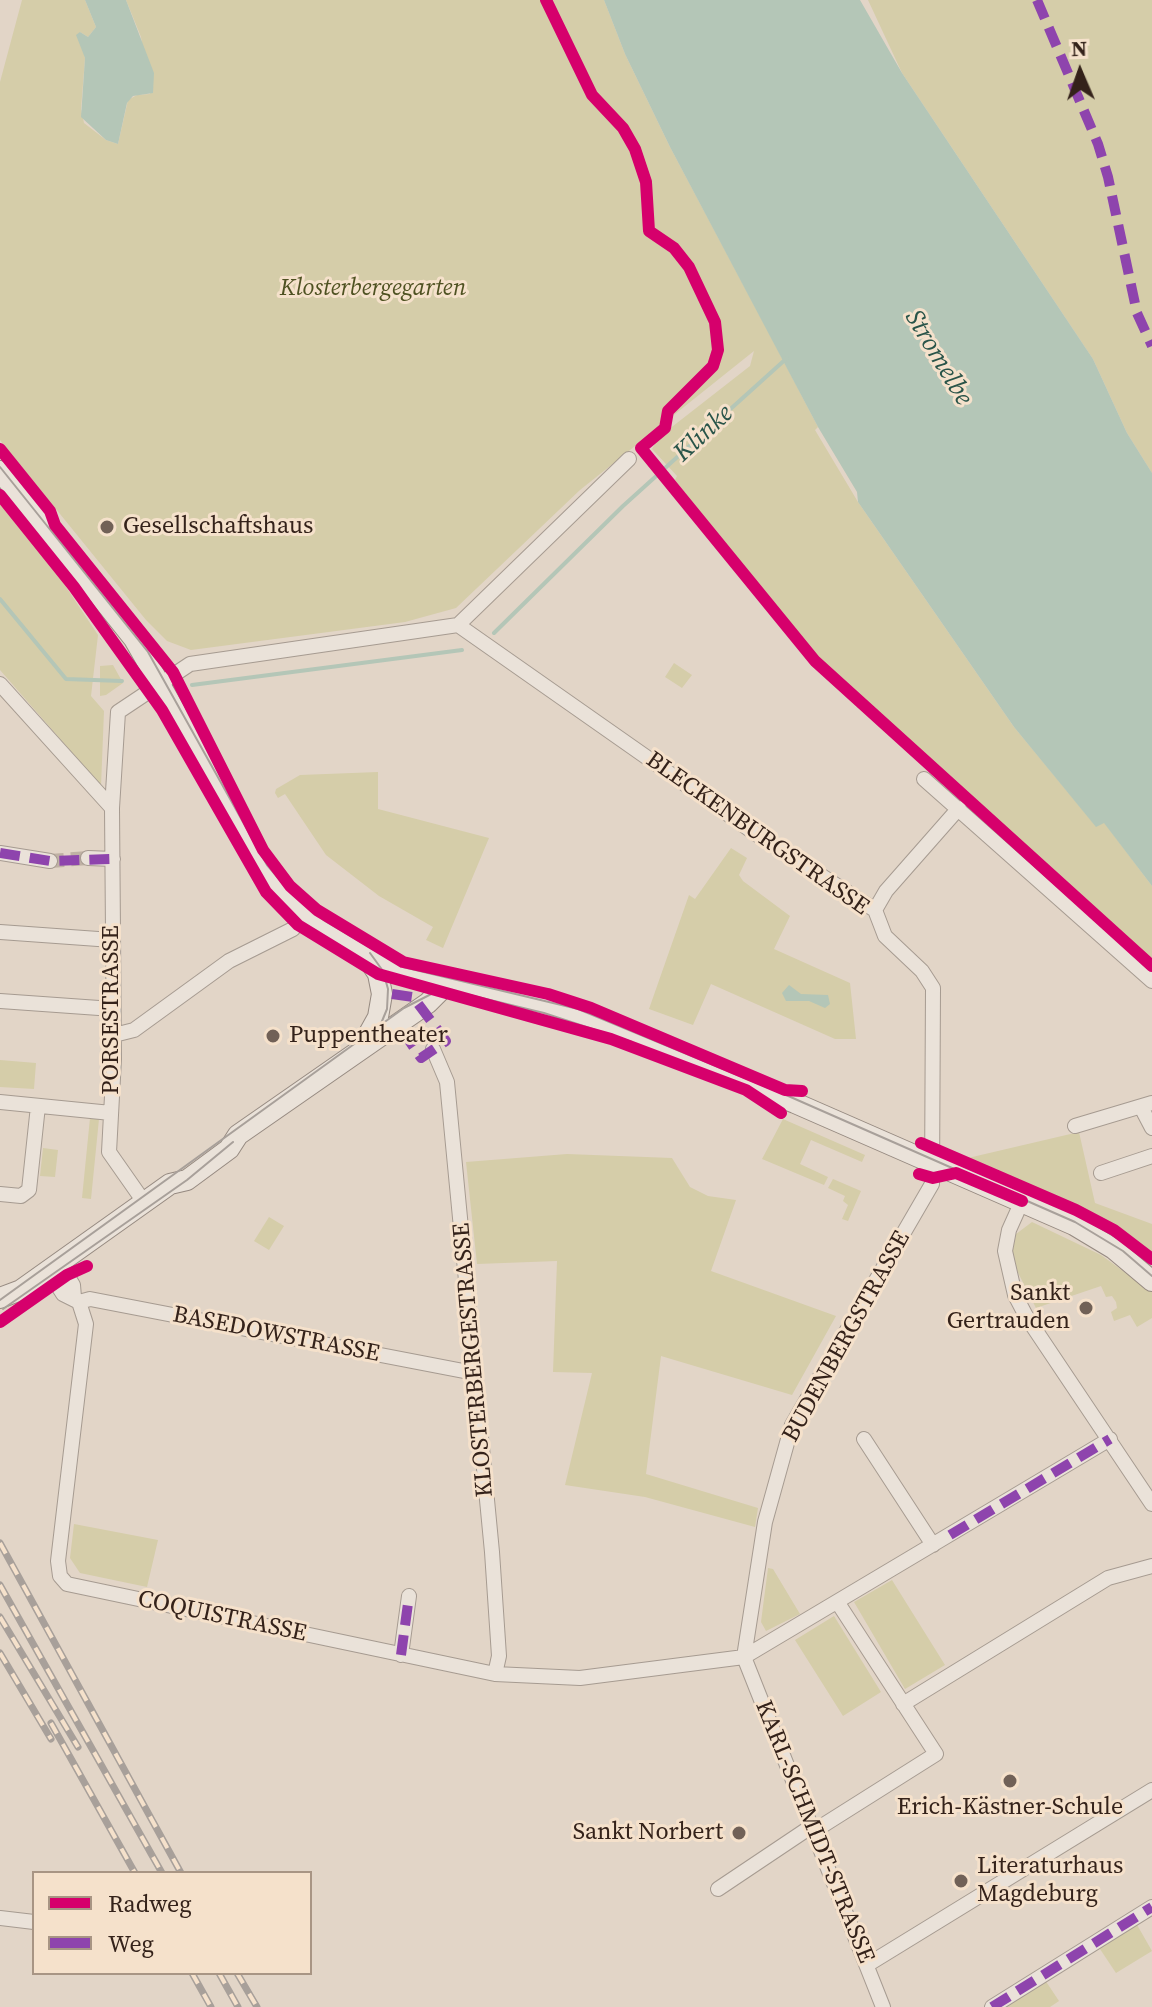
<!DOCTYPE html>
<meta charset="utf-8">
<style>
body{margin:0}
#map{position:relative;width:1152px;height:2007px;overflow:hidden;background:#e2d5c7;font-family:"Source Serif 4",serif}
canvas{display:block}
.legend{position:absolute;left:32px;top:1871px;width:280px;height:104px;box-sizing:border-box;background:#f5e1cb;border:2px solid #a89584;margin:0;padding:10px 14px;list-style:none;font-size:24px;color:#34221a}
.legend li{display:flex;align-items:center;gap:16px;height:40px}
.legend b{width:40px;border:2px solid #a89584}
.north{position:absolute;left:1040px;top:32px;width:80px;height:80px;-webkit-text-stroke:6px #f5e1cb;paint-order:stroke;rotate:358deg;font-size:22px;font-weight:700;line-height:32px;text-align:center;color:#34221a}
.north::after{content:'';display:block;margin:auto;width:28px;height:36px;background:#34221a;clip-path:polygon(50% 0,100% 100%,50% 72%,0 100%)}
</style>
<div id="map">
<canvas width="1152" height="2007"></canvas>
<ul class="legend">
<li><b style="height:10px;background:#d6006c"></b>Radweg</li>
<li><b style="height:10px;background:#8e44ad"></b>Weg</li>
</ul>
<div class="north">N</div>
</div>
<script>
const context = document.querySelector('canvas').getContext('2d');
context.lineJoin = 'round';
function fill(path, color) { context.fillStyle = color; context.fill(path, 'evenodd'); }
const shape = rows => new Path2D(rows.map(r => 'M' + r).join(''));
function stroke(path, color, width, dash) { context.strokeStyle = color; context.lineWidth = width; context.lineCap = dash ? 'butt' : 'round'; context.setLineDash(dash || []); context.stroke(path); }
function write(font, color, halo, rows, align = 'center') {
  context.font = font + ' "Source Serif 4",serif'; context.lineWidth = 6; context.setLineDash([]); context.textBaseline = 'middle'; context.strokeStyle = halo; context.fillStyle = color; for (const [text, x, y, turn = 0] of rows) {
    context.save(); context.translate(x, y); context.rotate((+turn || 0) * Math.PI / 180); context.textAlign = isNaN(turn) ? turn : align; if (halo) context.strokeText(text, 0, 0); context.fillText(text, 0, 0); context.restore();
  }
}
const green = shape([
 [22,0,85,0,96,27,88,37,80,32,85,58,81,109,84,123,106,140,118,144,128,100,137,95,150,94,141,37,126,0,604,0,625,54,670,147,770,335,818,427,815,430,858,502,1014,727,1096,826,1104,822,1152,886,1152,961,975,800,956,788,806,645,675,480,677,476,652,449,659,437,750,366,754,351,580,490,456,608,405,622,191,650,167,641,146,620,0,440,0,82],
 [868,0,1152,0,1152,473,1127,433,1093,359,902,73],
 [0,504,60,578,98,635,91,696,104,711,101,786,0,670],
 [674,663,692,675,682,688,665,677],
 [113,665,123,683,106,695,100,696,100,666],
 [378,772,378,809,489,838,443,948,426,940,433,927,379,896,326,855,285,794,278,798,275,793,276,789,300,775],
 [731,848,747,858,739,875,743,881,790,916,774,949,850,983,856,1039,835,1039,711,984,693,1025,649,1009,689,895,695,899],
 [0,1060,36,1063,34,1089,0,1087],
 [90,1118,99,1119,91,1199,82,1198],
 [783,1119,865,1155,862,1162,811,1140,800,1164,828,1177,824,1185,762,1159],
 [1079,1132,1095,1203,1152,1224,1152,1255,1122,1231,1063,1199,968,1158],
 [43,1148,58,1150,55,1177,40,1176],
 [567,1154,672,1158,690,1187,708,1196,736,1200,711,1271,836,1316,792,1395,661,1356,646,1474,758,1508,755,1527,645,1497,565,1485,592,1373,553,1372,557,1261,477,1264,466,1162],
 [833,1179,861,1191,848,1221,842,1219,848,1205,843,1201,845,1196,828,1188],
 [269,1217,284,1226,269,1250,254,1241],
 [1032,1222,1101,1255,1152,1292,1152,1318,1137,1327,1130,1315,1114,1321,1111,1312,1117,1308,1116,1302,1112,1296,1106,1297,1101,1286,1036,1308,1011,1259,1016,1234],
 [74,1524,158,1540,147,1587,80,1573,70,1558],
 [768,1568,773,1569,800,1614,766,1631,761,1622],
 [892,1580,945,1665,905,1689,854,1602],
 [834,1616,881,1692,843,1716,795,1640],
 [1136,1923,1152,1951,1116,1973,1098,1946],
 [1045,1980,1059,2001,1050,2007,1003,2007]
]);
const water = shape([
 [85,0,126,0,154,73,153,93,133,96,127,103,118,144,106,140,81,117,85,58,76,35,80,32,88,37,96,27],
 [604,0,860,0,902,73,1093,359,1127,433,1152,473,1152,886,1104,823,1096,827,1014,727,858,502,857,492,818,427,670,147,625,54],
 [789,985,801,994,828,995,830,1004,825,1008,809,1001,786,1001,782,993]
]);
const stream = shape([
 [0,599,66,679,122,681],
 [494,633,623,506,787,358],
 [192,685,462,650]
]);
const minorTunnel = shape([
 [50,861,88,858]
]);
const minor = shape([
 [458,625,756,834,875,910,885,936,922,971,933,988,932,1184,792,1425,765,1522,744,1657],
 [0,684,112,808],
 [924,779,1152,981],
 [0,853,50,861],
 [88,858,113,859],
 [875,910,886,891,959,808],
 [0,932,112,940],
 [0,1001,113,1009],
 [114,1035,134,1030,229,961,293,929,307,913],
 [433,1049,447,1082,492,1552,499,1656,495,1674],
 [0,1102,111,1113],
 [1141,1107,1152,1128],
 [1075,1126,1152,1103],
 [1101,1173,1152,1156],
 [0,1194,21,1196,29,1190,38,1106],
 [1022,1201,1009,1230,1005,1251,1015,1295,1026,1316,1152,1504],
 [144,1202,109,1152,114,1059,112,808,118,712,190,664,458,625,629,459],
 [53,1267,56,1283,63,1294,79,1302,86,1324,58,1561,60,1576,67,1584,495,1674,580,1678,744,1657,1110,1439],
 [53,1267,67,1275,73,1285,74,1297],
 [79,1302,90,1299,474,1373],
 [864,1439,933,1545],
 [401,1655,409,1596],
 [744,1657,883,2007],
 [903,1704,1108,1578,1152,1566],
 [814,1831,936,1754,838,1603],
 [718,1889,812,1826],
 [0,1918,34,1922],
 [867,1965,1152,1790],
 [992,2007,1152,1907]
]);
const secondary = shape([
 [0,471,134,639,263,865,288,895,319,922,411,975,566,1012,795,1103,1074,1225,1114,1249,1152,1281],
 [363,1044,378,1017,382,994,378,974,364,953],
 [0,1298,21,1290,170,1184,187,1180,229,1149,238,1135,428,1003,446,985]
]);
const tram = shape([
 [0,467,148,652,267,865,291,893,325,921,403,967,578,1009,786,1095,1075,1222,1123,1251,1152,1276],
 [370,953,383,971,388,989,387,1009,380,1026],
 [424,984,544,1013,632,1042],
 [0,1300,404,1008,441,989],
 [3,1309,187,1180,233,1142]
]);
const rail = shape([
 [0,1543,181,1873],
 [0,1585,162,1873],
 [0,1617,78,1747],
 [0,1653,51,1739],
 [51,1723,135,1873],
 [192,1973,211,2007],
 [219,1973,238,2007],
 [237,1973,257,2007]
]);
const quiet = shape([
 [1037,0,1098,144,1108,177,1137,313,1152,346],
 [0,853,50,861,113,859],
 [392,994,413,997,446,1041,421,1058,408,1039],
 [950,1535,1110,1439],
 [401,1655,409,1596],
 [992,2007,1152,1907]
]);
const cycleway = shape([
 [546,0,592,95,623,128,635,149,646,182,649,231,674,248,689,267,715,322,718,350,713,366,668,411,665,428,641,448,815,661,1152,966],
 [0,449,50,511,55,525,173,672,263,850,290,886,317,910,403,962,548,994,591,1008,785,1090,802,1091],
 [0,495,74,587,162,710,266,892,298,925,378,974,611,1039,746,1090,781,1113],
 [921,1143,1076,1210,1114,1230,1152,1259],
 [919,1174,933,1178,956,1173,1022,1201],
 [0,1322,67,1275,87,1266]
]);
const markers = [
 [107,527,8,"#716157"],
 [273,1036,8,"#716157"],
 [1086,1308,8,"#716157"],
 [1010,1781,8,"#716157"],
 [739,1833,8,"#716157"],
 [961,1881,8,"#716157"]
];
const parkNames = [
 ["Klosterbergegarten",373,289]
];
const poiNames = [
 ["Gesellschaftshaus",123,527],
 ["Puppentheater",289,1036],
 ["Sankt",1070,1294,"right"],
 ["Gertrauden",1070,1322,"right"],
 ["Erich-Kästner-Schule",1010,1808,"center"],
 ["Sankt Norbert",723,1833,"right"],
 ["Literaturhaus",977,1867],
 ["Magdeburg",977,1895]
];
const streetNames = [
 ["BLECKENBURGSTRASSE",757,834,35],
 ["PORSESTRASSE",112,1010,-90],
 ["BASEDOWSTRASSE",276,1335,11],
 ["BUDENBERGSTRASSE",847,1337,-61],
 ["KLOSTERBERGESTRASSE",474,1360,-95],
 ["COQUISTRASSE",222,1617,12],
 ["KARL-SCHMIDT-STRASSE",814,1832,68]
];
const waterNames = [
 ["Stromelbe",938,358,59],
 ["Klinke",704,434,-43]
];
fill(green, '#d5cda9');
fill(water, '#b4c6b7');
stroke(stream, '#b4c6b7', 4);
stroke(minorTunnel, '#bfb1a4', 14, [14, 7]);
stroke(minor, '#a69b91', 16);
stroke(secondary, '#968a81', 22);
stroke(minor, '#eae2d9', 14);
stroke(secondary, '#eae2d9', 20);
stroke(tram, '#a8a09a', 2);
stroke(rail, '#a8a09a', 7);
stroke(rail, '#f5e1cb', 4, [12]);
stroke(quiet, '#8e44ad', 10, [20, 10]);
stroke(cycleway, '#d6006c', 12);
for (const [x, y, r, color] of markers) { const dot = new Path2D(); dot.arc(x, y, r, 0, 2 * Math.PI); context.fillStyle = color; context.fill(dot); stroke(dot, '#f5e1cb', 3); }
write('italic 24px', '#4e5121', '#f5e1cb', parkNames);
write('24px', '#34221a', '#f5e1cb', poiNames, 'left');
write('24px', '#34221a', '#f5e1cb', streetNames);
write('italic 26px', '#295449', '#f5e1cb', waterNames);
</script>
